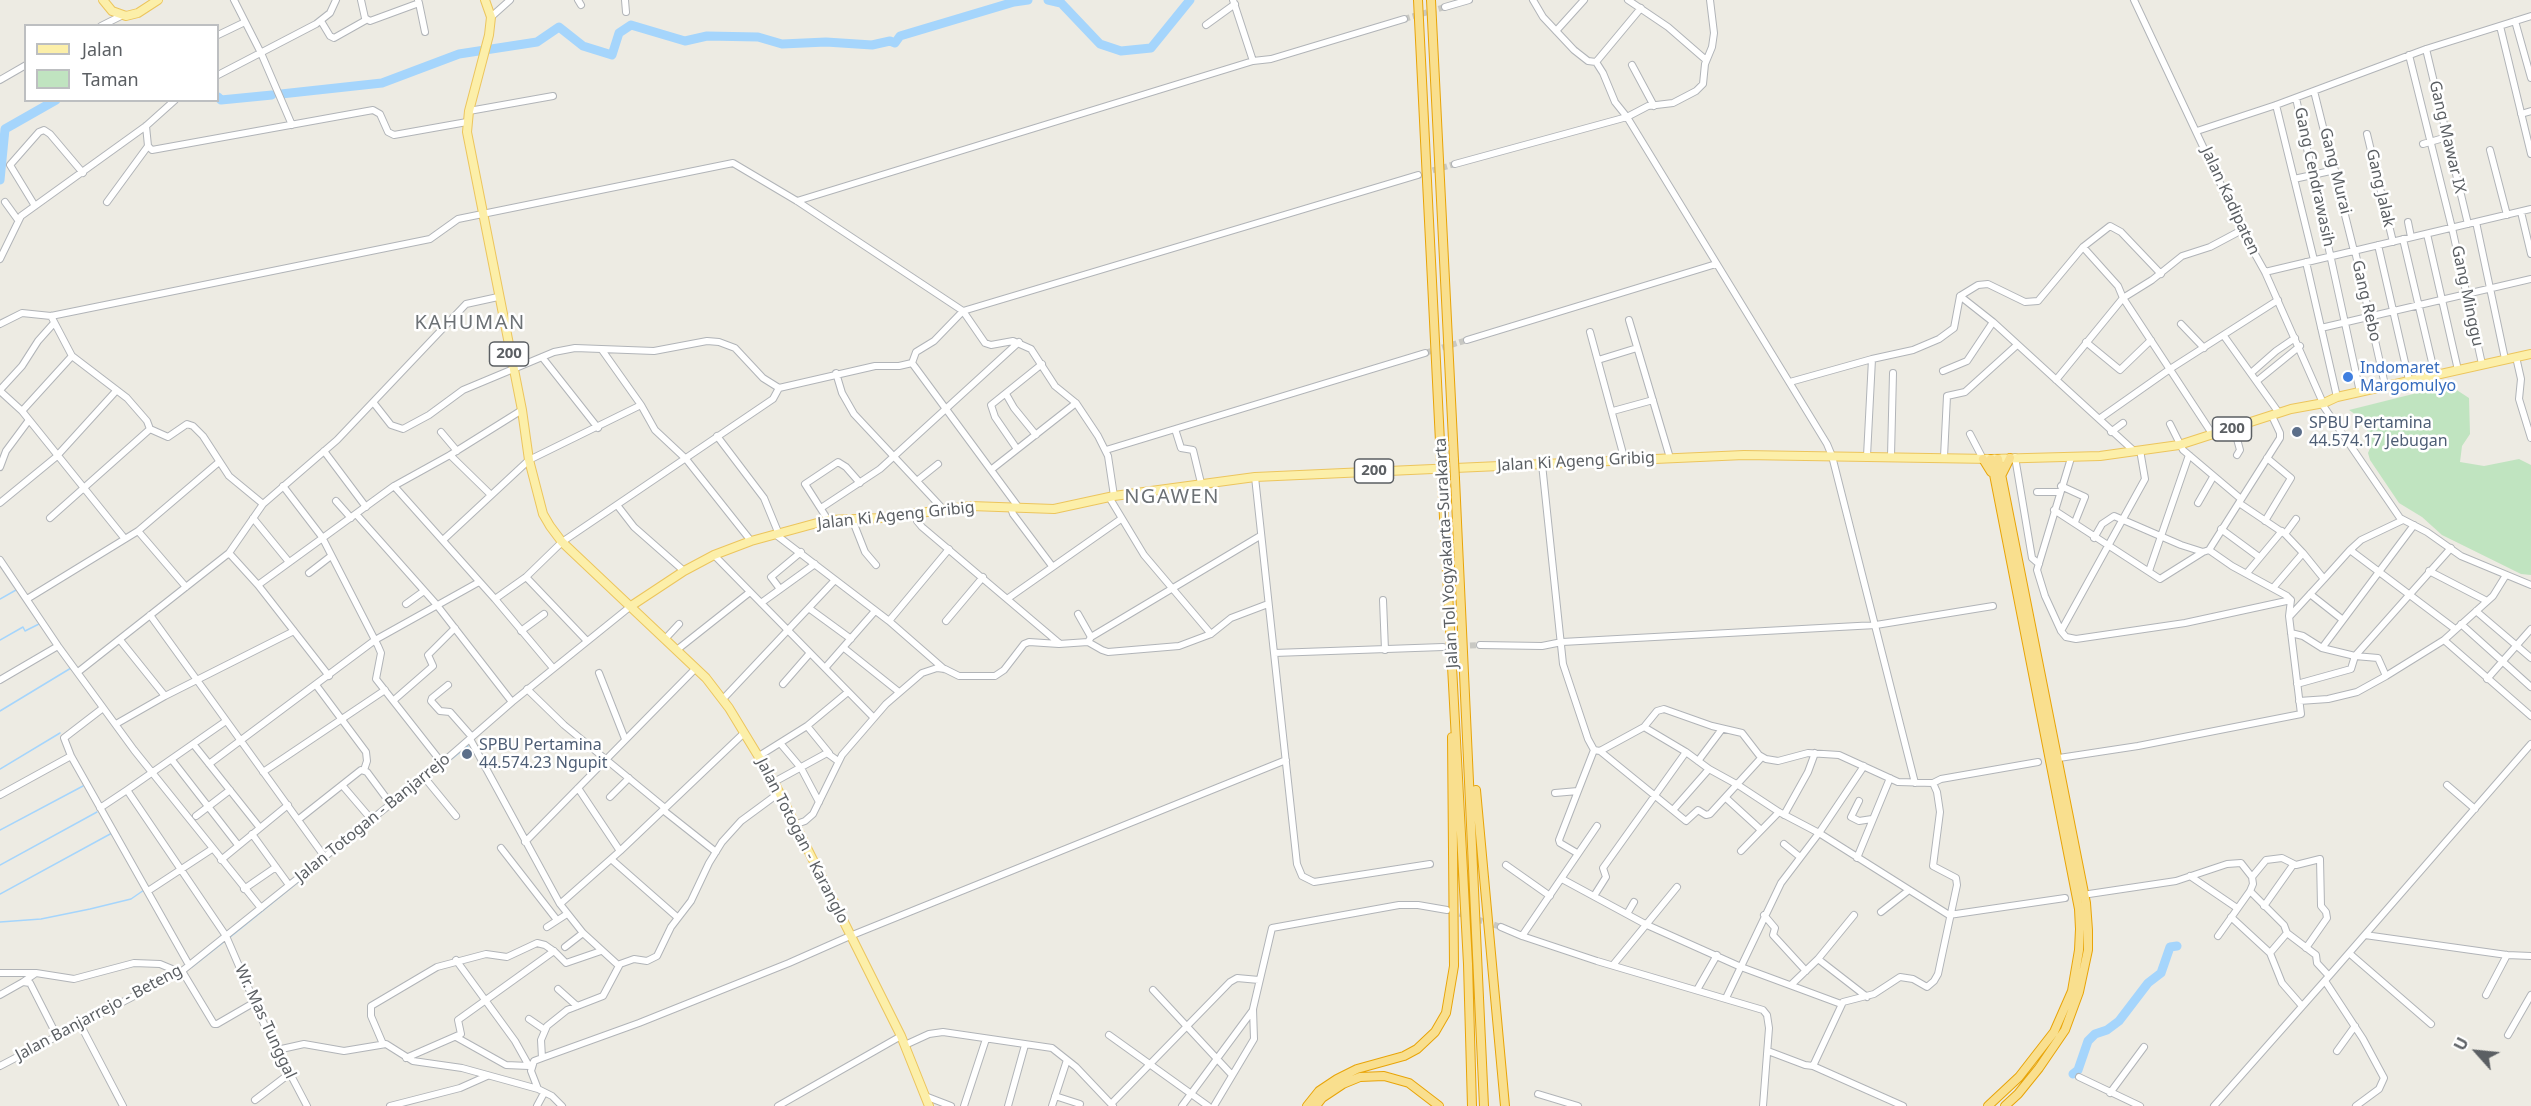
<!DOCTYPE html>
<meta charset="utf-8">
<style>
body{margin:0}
#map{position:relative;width:2531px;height:1106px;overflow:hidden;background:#edebe3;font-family:"Noto Sans",sans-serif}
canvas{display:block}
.legend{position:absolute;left:24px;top:24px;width:195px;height:78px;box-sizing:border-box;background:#fff;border:2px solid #bdbfc1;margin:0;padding:8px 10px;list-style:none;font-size:18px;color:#5b5f63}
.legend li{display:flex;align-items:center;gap:12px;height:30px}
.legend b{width:30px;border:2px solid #bdbfc1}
.north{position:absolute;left:2447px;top:1022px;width:60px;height:60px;-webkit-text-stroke:4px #fff;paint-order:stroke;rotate:297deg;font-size:16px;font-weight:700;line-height:24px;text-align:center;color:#5b5f63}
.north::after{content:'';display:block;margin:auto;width:21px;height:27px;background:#5b5f63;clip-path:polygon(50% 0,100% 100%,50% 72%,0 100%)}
</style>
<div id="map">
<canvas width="2531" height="1106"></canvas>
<ul class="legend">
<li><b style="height:8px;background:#fcefa9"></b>Jalan</li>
<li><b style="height:16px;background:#c0e4c0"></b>Taman</li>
</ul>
<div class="north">U</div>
</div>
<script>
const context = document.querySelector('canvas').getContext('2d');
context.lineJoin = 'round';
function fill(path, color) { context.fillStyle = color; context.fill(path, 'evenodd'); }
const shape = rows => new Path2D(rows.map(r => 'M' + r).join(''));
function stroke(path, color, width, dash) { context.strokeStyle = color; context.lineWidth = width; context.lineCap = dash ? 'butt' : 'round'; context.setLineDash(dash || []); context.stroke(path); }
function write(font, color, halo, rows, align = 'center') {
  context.font = font + ' "Noto Sans",sans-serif'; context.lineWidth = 5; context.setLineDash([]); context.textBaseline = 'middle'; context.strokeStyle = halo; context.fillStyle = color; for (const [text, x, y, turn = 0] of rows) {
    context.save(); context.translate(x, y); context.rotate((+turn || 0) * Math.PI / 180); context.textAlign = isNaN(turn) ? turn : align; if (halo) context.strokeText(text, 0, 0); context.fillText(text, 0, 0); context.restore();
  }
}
const green = shape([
 [2449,385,2469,398,2470,434,2462,446,2460,462,2484,466,2519,459,2531,465,2531,575,2521,574,2442,535,2422,517,2399,503,2370,460,2368,453,2371,446,2365,421,2349,410]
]);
const stream = shape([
 [0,599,16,590],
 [0,640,23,627,25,631,39,624],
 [0,711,71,668],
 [444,765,468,746],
 [0,769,60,733],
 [0,830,83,786],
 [0,865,97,812],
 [0,894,112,833],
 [0,922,41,919,90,909,131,899,144,890],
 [229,938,412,790],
 [192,967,225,941]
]);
const river = shape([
 [1048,0,1061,3,1100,44,1121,51,1151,48,1190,0],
 [281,94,382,83,459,54,537,42,559,27,583,46,612,55,619,33,631,25,685,41,707,36,758,37,782,44,826,42,872,45,890,41,895,43,900,36,1014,2,1028,0],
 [218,97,221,100,272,95],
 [0,180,5,129,56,100],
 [2073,1074,2078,1070,2088,1041,2095,1034,2107,1030,2119,1021,2148,983,2161,973,2170,947,2177,946]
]);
const minorTunnel = shape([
 [1404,19,1445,7],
 [1424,173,1455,164],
 [1425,353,1467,340],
 [1443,647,1480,645],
 [1451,911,1501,927]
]);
const minor = shape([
 [234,0,261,53,292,125],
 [361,0,365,18,370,21,419,3,418,0],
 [578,0,581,5],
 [625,0,626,12],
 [1233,0,1253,61],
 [1628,0,1668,27,1706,60],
 [1710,0,1714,33,1712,47,1705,64,1703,84,1696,91,1673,103,1648,106,1627,117,1827,444,1832,456,1915,783],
 [2134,0,2246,238,2265,272,2323,403],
 [419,3,425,32],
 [1445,7,1469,0],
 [491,17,510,0],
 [321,21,330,36,334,38,366,20],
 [2515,21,2531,78],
 [1206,25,1235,4],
 [101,26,121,16],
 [2500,26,2531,154],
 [1556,31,1584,0],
 [218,35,245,22],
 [2426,49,2468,224],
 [2409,55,2452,228,2482,364],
 [1596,62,1641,8],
 [1632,65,1654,106],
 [218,75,316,24,330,13,336,0],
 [0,80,26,65],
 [2314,91,2354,251],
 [2296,98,2360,392],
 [2276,105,2314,260],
 [469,111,553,96],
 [2521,114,2531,111],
 [146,126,148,146,152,150,373,110,380,114,388,132,394,135,467,122],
 [2197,131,2276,105,2426,49,2531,16],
 [2367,134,2393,242],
 [2423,144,2447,137],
 [2490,150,2507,215],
 [1455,164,1627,117,1615,102,1603,73,1596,62,1588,61,1574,50,1543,17,1533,0],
 [2294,179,2335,170],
 [797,201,1253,61,1271,59,1404,19],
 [5,202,18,220],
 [107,202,148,146],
 [35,206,10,165,39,132,44,130,50,134,83,173],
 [2521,212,2531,254],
 [2408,222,2411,237],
 [2476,222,2505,359],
 [2427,234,2458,370],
 [2403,239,2435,375],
 [2378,245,2409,380],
 [2083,247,2118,286,2123,298,2213,435],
 [2355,251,2385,385],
 [0,259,21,216,146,126,175,100],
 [2306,262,2337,397],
 [2265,272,2531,209],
 [1960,296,1993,322,2134,451],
 [1629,320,1670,458],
 [0,324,22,313,51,316,430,239,458,219,733,163,797,201,963,311,985,343,991,345,1013,341,1031,349,1055,386,1076,403,1098,436,1108,456,1114,496],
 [2181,324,2204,348],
 [2321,328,2531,279],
 [1590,332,1625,461],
 [2224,336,2279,413],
 [1467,340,1716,264],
 [2086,342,2120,370,2151,340],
 [602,350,641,405,655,430,686,459,751,541],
 [542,357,598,428],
 [2516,357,2521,379,2519,399,2531,438],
 [1598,360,1637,348],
 [912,363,1019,508],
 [1943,371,1967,361,1993,322],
 [836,373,842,393,854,414,943,509],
 [2251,373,2276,351,2295,338],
 [2056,380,2123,298,2152,280,2182,256,2210,247,2242,230],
 [2257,381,2300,346],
 [1790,382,1872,359,1913,350,1939,339,1954,328,1960,296,1978,285,1988,284,2025,302,2038,301,2083,247,2110,226,2121,232,2161,274],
 [0,390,22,366,38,341,54,323],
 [0,391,22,411,125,539],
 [1006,394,1014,408,1036,435],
 [373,402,391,425,403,429,429,415,463,390,554,352,575,348,654,351,707,341,719,342,735,348,763,378,779,388,875,366,899,366,912,363,916,352,934,341,963,311,1418,175],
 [2322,404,2400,518,2427,532,2461,556,2531,585],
 [22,411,72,356],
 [1613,411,1653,400],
 [2099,419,2170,369,2278,300],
 [2170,424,2183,450,2241,499],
 [2234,428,2240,450,2237,455],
 [150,429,168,437,187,424,193,426,203,436,229,476,263,504],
 [1175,429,1181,448,1193,450,1201,483],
 [441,432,457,451],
 [2111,432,2123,423],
 [1970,434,1983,459],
 [717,436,764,498,778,532],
 [1017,449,995,417,991,405,1042,364],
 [1106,450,1425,353],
 [324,451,366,507],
 [450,455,491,495],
 [1867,456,1872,359],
 [1891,456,1893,373],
 [1944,457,1947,396,1965,392,2017,345],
 [2015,457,2032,558,2039,564],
 [2071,458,2037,570,2045,596,2061,631,2066,637,2076,639,2185,623,2291,600],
 [1542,464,1563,664,1588,739,1594,750,1600,751,1644,727,1657,711,1664,709,1712,726,1742,733,1759,755,1766,759,1778,761,1808,753,1839,755,1898,782,1933,783,1937,792,1940,812,1933,866,1956,878,1957,885,1938,974,1934,981,1927,987,1913,979,1900,977,1874,994,1843,1002,1813,1066,1805,1065,1768,1051],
 [0,467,6,451,29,420],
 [992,469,1076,403],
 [1255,477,1274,653,1443,647],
 [918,480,938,464],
 [283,486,322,537,378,646,381,653,376,679,442,763],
 [394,486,495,599,553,668],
 [2061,486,2085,497,2075,522],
 [2037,492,2059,492],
 [1109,497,1144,555,1211,634],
 [336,501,351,518],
 [0,503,56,457,116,391],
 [2198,503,2213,477],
 [2239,503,2285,534,2303,553,2273,588],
 [617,505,634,527,684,571],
 [821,508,880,469,1019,342],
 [1011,508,1013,514,1052,566],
 [2054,510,2160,579,2203,552],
 [356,514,436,604,512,702],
 [915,514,917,521,922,527,1059,643],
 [50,518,150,429,147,421,127,398,72,356,51,316],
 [253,518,289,562],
 [852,519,865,552,876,565],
 [828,520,805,484,838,462,846,467,860,483],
 [2265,521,2291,478,2267,458],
 [2221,529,2259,557],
 [138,531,186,587],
 [775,534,889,621,944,669],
 [2285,534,2296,519],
 [443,540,529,460,641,405],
 [2209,550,2280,438,2280,433,2272,416],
 [2350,550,2361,540,2403,520],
 [229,553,258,585,329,676],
 [714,555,874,718],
 [0,560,58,646,134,750,261,908],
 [2149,571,2189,455],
 [2429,571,2487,601],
 [309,573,331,556],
 [2247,573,2282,531],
 [2506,575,2493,596,2444,640,2531,716],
 [526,577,587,641],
 [2324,579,2350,550,2455,629],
 [258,585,394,486,450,455,522,410],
 [780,589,771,577,801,552],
 [2310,594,2343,620],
 [27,599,138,531,219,462],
 [495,599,526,577,562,542,773,399,779,388],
 [1007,599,1121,519],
 [1383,600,1385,650],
 [761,603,815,564],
 [406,604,424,591],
 [810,609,851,639],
 [2476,611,2531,658],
 [1078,614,1091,637],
 [150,615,324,856],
 [2290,616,2324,579,2303,553],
 [889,621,949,549],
 [946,621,983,577],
 [2461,624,2531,687],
 [521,631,544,614],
 [2061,631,2145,479,2140,450],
 [2291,633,2303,636,2322,648,2414,525],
 [666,638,679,624],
 [120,640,165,696],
 [1088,642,1091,637,1260,536],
 [1480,645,1542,646,1562,642,1876,625,1993,606],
 [844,648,899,692],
 [2322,648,2355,656,2451,548],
 [678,649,750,592],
 [1274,653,1297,864,1302,876,1314,882,1430,864],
 [825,668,875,611],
 [78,672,229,553,263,504,337,440,466,304,498,297],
 [599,673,625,739],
 [2386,676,2444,640],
 [2487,679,2531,629],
 [0,680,58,646],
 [783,684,810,653],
 [2297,684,2351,669,2355,656,2378,658,2386,676,2357,692,2328,699,2299,701],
 [316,685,366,752,367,761,364,770],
 [448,685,432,698,431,701,440,711,450,712,472,737],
 [527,689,564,725,665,808],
 [723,699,835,580],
 [394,700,433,666,428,655,455,628],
 [226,721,127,790,226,936,264,1024,307,1106],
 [116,724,165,696,294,631],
 [807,726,829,753],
 [1644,727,1686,752,1709,769,1738,785,1779,812,1819,833,1949,915,2065,898],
 [470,739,560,904,583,933,618,965],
 [780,743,801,768,819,802],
 [194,745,260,828,221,860],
 [1600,751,1686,821,1698,810,1706,815,1710,814,1762,757],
 [71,756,64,738,103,708],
 [759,756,807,726,848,692],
 [2059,758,2138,746,2301,714,2289,616,2291,600,2287,596,2232,566,2209,550,2203,552,2181,545,2114,516,2102,524,2094,538],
 [172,760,238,845],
 [1698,761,1722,729],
 [209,764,375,640,479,582],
 [263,772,385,690],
 [424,777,456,816],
 [774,782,827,753,838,761],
 [1933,783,1941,779,2038,762],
 [342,785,371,819],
 [2447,785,2475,809],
 [578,788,620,851],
 [1555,793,1578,791,1594,750],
 [0,795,71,756,189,965],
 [610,797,629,778],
 [1726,798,1761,830],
 [1859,801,1851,817,1859,821,1872,819],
 [100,808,127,790],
 [663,810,716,852],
 [1673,810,1709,769],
 [1784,815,1808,772,1815,753],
 [196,816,230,790],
 [299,819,361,770,367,772,390,803],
 [794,825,805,821,813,814,842,755,886,704,922,673,937,668,945,669,959,676,995,676,1004,670,1024,644,1029,642,1059,644,1088,642,1102,650,1108,652,1179,646,1211,634,1231,618,1268,604],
 [260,828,288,805],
 [252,834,289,885],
 [525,842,696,668],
 [1784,844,1800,857],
 [501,848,557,920],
 [1741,851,1779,812],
 [1577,853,1560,843,1559,840,1578,791],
 [1857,858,1890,778],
 [611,859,677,917],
 [1506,865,1550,896],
 [2190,876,2237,908],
 [2252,877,2266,860,2282,858,2296,865,2320,859,2321,906,2326,912,2327,918,2306,948],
 [1562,879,1647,925,1741,967,1841,1004],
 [244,889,276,867],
 [148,891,212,849],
 [2089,894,2176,881,2227,864,2241,863,2252,877,2253,884,2250,891,2284,925,2287,933,2316,955,2317,963,2329,976,2531,744],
 [1594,896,1606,877,1603,868,1686,752],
 [560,904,620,851,744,733],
 [2264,906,2293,865],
 [1881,912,1909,890],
 [1627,914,1634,902],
 [1764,915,1775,928,1773,935,1806,971],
 [2231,917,2270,953,2282,983,2302,1006],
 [547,927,567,914],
 [1501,927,1522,936,1597,961,1763,1010,1767,1015,1769,1028,1763,1106],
 [2365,935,2507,955,2531,956],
 [1522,936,1597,826],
 [2218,936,2250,891],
 [565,947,583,933],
 [2270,953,2287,933],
 [2349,953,2431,1024],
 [1818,959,1867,997],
 [456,960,515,1041,529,1066,532,1064],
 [1613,965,1677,887],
 [182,971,214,1024,217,1024,255,1002],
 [0,973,35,973],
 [2325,981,2363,1039,2384,1078,2379,1089,2356,1106],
 [23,982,36,973,74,979,134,963,160,964,172,969,176,974],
 [1792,984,1818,959,1854,915],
 [558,989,577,1006],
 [1153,990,1232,1075],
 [1697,990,1717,955],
 [0,995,23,982,30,983,57,1036],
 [2486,995,2507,955],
 [1726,998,1781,883,1819,833,1864,766],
 [529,1019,545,1030],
 [80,1024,123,1106],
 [1109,1035,1208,1106],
 [2508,1035,2531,995],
 [456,1037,506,1065,529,1066],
 [383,1044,371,1016,371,1006,437,967,486,954,507,957,537,943,545,945,555,952,566,963,601,951],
 [905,1045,929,1034,943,1032,1052,1048,1076,1067,1113,1106],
 [277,1050,304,1044,344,1051,386,1044,413,1061,462,1068,538,1089],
 [2337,1051,2355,1026],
 [406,1058,461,1034,458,1020,554,951],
 [542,1058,639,1023,789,963,850,936,1286,760],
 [0,1066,182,971,442,763,512,702,631,606],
 [1813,1066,1903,1106],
 [2079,1077,2140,1106],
 [2110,1093,2144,1047],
 [1538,1094,1578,1106],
 [925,1096,951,1106],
 [1055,1096,1080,1104],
 [255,1100,289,1074],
 [1111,1104,1230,982,1237,978,1259,980],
 [390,1106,460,1088,487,1076],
 [537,1106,544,1093],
 [562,1106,552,1096,538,1089,531,1071,534,1061,542,1058,541,1040,547,1026,567,1010,603,996,620,964,634,959,647,961,657,956,671,927,691,901,709,863,722,842,741,821,779,793],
 [778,1106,901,1036],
 [964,1106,986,1039],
 [1008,1106,1025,1045],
 [1052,1106,1067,1060],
 [1182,1106,1253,1010],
 [1214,1106,1254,1039,1253,1009,1272,928,1399,905,1418,905,1447,910],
 [2214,1106,2329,976]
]);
const major = shape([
 [103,0,112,11,126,16,138,13,158,0],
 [485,0,491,17,489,35,469,111,467,132,522,410,529,460,543,514,550,526,562,542,706,678,729,708,774,782,901,1036,929,1106],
 [631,606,684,571,714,555,751,541,828,520,883,518,971,506,1054,509,1114,496,1255,477,1744,455,1991,459,2100,456,2179,445,2291,409,2324,403,2337,397,2531,354]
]);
const highway = shape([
 [1418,0,1441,462],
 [1431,0,1454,460],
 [1983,459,1991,472],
 [1998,459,2086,903,2088,930,2088,950,2079,992,2065,1030,2039,1068,2018,1094,2005,1106],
 [2001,476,2010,458],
 [1455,479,1484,1106],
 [1442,480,1468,964,1472,1106],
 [1476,790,1505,1106],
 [1307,1106,1319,1091,1337,1079,1357,1069,1404,1056,1417,1049,1435,1032,1446,1013,1454,966,1452,737],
 [1316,1106,1322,1098,1343,1084,1360,1077,1384,1076,1409,1083,1439,1106],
 [1988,1106,2019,1077,2054,1032,2072,991,2079,950,2080,929,2079,909,1991,459]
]);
const highwayBridge = shape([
 [1454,460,1455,479],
 [1441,462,1442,480]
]);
const markers = [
 [2348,377,6,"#3f7fe0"],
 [2297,432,6,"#5c6f8a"],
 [467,754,6,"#5c6f8a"]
];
const shields = [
 [509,354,39],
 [2232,429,39],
 [1374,471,39]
];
const shieldNames = [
 ["200",509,354],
 ["200",2232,429],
 ["200",1374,471]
];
const streetNames = [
 ["Gang Mawar IX",2447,137,77],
 ["Gang Murai",2335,171,76],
 ["Gang Cendrawasih",2314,177,78],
 ["Gang Jalak",2380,188,77],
 ["Jalan Kadipaten",2230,201,65],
 ["Gang Minggu",2467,296,78],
 ["Gang Rebo",2366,301,77],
 ["Jalan Ki Ageng Gribig",1576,462,-3],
 ["Jalan Ki Ageng Gribig",896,516,-6],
 ["Jalan Tol Yogyakarta–Surakarta",1447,553,-93],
 ["Jalan Totogan - Banjarrejo",373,818,-39],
 ["Jalan Totogan - Karanglo",802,841,63],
 ["Jalan Banjarrejo - Beteng",99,1013,-28],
 ["Wr. Mas Tunggal",265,1022,65]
];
const shopNames = [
 ["Indomaret",2360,368],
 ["Margomulyo",2360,386]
];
const serviceNames = [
 ["SPBU Pertamina",2309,423],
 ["44.574.17 Jebugan",2309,441],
 ["SPBU Pertamina",479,745],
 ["44.574.23 Ngupit",479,763]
];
const quarterNames = [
 ["KAHUMAN",470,323],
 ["NGAWEN",1172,497]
];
fill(green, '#c0e4c0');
stroke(stream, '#a5d5fc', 1.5);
stroke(river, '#a5d5fc', 9);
stroke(minorTunnel, '#c8c8c3', 6, [6, 3]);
stroke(minor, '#b1b4b8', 8);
stroke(major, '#ecc55d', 10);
stroke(highway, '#e8a408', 10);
stroke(minor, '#fff', 6);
stroke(major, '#fcefa9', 8);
stroke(highway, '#f9df8e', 8);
stroke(highwayBridge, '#e8a408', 10, []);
stroke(highwayBridge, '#f9df8e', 8);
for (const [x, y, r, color] of markers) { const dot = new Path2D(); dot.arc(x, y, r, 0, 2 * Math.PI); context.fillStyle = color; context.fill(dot); stroke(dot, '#fff', 2); }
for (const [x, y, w] of shields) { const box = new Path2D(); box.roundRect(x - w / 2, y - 12, w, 24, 4.5); context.fillStyle = '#fff'; context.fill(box); stroke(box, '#5b5f63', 1.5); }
write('bold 15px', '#5b5f63', null, shieldNames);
write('16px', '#5b5f63', '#fff', streetNames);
write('16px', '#366cbe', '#fff', shopNames, 'left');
write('16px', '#4e5e75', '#fff', serviceNames, 'left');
context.letterSpacing = '1.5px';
write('20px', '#6c7175', '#fff', quarterNames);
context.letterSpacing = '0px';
</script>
